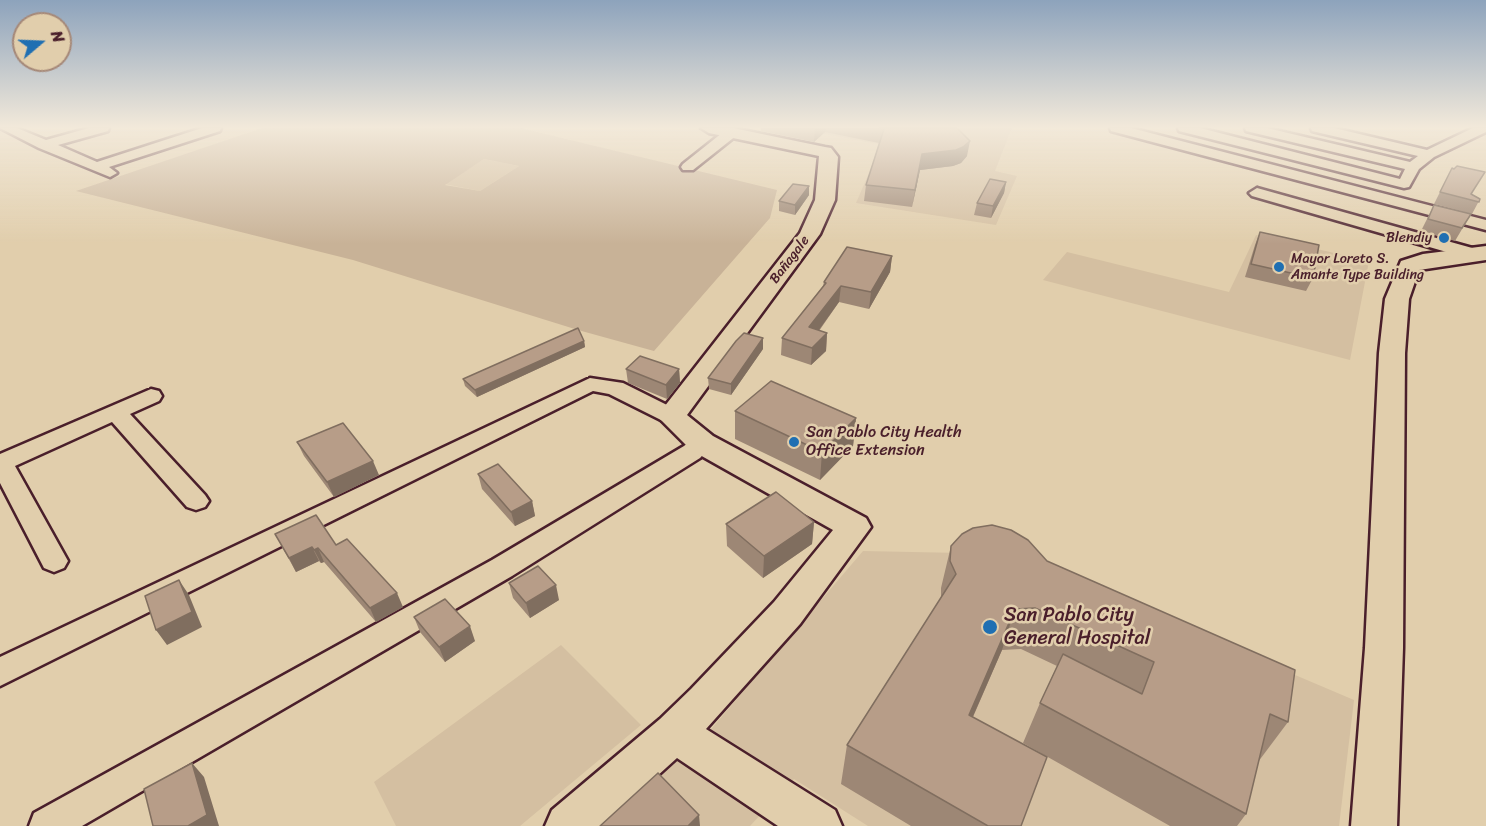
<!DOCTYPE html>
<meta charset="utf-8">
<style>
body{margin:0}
#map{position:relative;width:1486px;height:826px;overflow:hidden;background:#e1ceac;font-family:Sriracha,sans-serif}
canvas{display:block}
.north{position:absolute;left:12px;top:12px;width:60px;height:60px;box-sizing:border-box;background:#e1ceac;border:2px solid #a58878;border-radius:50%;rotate:71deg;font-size:16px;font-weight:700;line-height:24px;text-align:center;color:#4a1f2b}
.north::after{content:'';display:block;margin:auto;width:21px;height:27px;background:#1f6fb2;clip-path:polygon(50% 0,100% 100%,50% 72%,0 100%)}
</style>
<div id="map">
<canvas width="1486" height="826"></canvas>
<div class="north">N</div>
</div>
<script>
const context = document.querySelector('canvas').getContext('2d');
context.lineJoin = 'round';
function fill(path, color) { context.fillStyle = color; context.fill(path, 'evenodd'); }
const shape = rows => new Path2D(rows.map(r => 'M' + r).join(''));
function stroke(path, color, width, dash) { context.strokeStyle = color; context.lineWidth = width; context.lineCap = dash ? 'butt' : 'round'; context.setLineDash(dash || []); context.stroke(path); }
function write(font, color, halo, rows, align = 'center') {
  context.font = font + ' Sriracha,sans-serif'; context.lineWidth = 5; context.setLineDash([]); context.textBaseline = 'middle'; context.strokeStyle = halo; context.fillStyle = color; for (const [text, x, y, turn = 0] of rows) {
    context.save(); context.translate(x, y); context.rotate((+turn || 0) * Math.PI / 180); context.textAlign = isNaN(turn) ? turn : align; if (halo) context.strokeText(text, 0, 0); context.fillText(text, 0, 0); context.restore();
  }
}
const built = shape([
 [792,128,1012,128,995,171,1017,176,996,225,856,203,874,161,878,144],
 [484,159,519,166,480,191,444,184],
 [1256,235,1369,261,1350,360,1043,280,1067,252,1229,292],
 [863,551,1010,554,1354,700,1339,826,868,826,794,779,750,826,606,826,712,728],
 [561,645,641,725,520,826,396,826,374,782]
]);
const green = shape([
 [262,128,521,128,777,190,770,218,654,351,578,330,353,260,76,191],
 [484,159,519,166,480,191,445,185]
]);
const minor = shape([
 [0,128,17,128,46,140,89,128,109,128,108,131,58,145,97,162,202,128,221,128,220,131,109,167,117,173,110,177,39,148,0,128],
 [732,128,737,129,739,132,737,135,693,170,683,170,681,167,683,164,727,129,732,128],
 [1110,128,1131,128,1486,220,1486,230,1111,131,1110,128],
 [1178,128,1200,128,1400,179,1405,169,1246,131,1245,128,1267,128,1410,162,1418,156,1312,131,1311,128,1334,128,1427,150,1473,128,1486,128,1486,132,1434,157,1419,169,1409,187,1404,188,1179,131,1178,128],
 [1257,188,1483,251,1486,255,1483,259,1477,260,1471,259,1252,196,1249,193,1257,188],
 [590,378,623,383,679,411,682,416,679,421,671,423,663,421,609,394,593,391,0,686,0,657,590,378],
 [151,389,159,391,162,396,159,401,130,414,205,495,209,501,205,507,196,510,187,507,112,422,15,466,68,561,64,568,54,572,44,568,0,483,0,454,151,389],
 [702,435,710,438,714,443,700,458,512,576,82,826,29,826,34,813,492,560,684,446,694,438,702,435]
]);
const tertiary = shape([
 [701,128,733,128,825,147,831,148,838,157,835,200,820,234,687,415,713,436,866,518,871,527,800,624,706,729,835,810,842,826,778,826,677,758,602,826,545,826,552,810,660,719,691,689,774,602,833,530,691,450,657,416,800,233,815,200,819,156,709,133,701,128],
 [1486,246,1486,260,1419,270,1409,299,1405,353,1403,648,1397,826,1351,826,1365,648,1379,353,1385,299,1401,261,1423,254,1486,246]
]);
const wall = shape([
 [761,128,957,128,967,156,961,163,953,166,920,170,912,207,864,201,866,185,879,143,825,132,814,142,761,131],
 [1452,168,1485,172,1471,194,1480,199,1472,214,1434,204],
 [1006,182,1004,193,991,218,974,215,977,203],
 [809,186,809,195,795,215,779,211,779,201],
 [1434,205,1471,214,1455,241,1421,231],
 [1260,232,1313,278,1306,291,1245,277,1255,245],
 [892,256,890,272,869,309,839,302,819,331,827,333,826,351,811,365,781,355,782,338,823,286,824,282],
 [584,341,585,347,477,397,465,386,463,379],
 [763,349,731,395,709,389,708,378],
 [626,369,679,369,680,383,667,399,628,383],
 [735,411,856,418,853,446,820,480,735,439],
 [297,442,379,475,334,497,304,456],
 [478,474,532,501,535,516,515,526,482,489],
 [814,522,812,544,763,578,727,546,726,524],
 [275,534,336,545,403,607,376,622,324,562,321,563,319,561,296,572],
 [951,546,1047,561,1288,722,1258,762,1246,814,1237,826,1170,826,1023,743,1040,703,1057,666,1021,649,1002,650,973,717,1021,826,911,826,841,784,847,745,941,598,941,588],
 [509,583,559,600,530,618,513,598],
 [414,617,475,641,445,662,420,632]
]);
const shadedWall = shape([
 [815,128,826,128,825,132,814,142],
 [970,141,967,156,961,163,953,166,920,170,912,207,915,190,922,154],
 [1006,182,1004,193,991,218,993,206],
 [809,186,809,195,795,215,795,205],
 [892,256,890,272,869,309,871,292],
 [841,286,839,302,808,345,809,327],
 [827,333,826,351,811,365,812,348],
 [763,338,763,349,731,395,731,384],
 [584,341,585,347,477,397,475,390],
 [679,369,680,383,667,399,666,385],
 [856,418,853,446,820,480,822,452],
 [373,461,379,475,334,497,327,482],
 [532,501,535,516,515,526,511,512],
 [814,522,812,544,763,578,764,556],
 [312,547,319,561,296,572,289,558],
 [318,548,324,562,321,563,314,550],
 [179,580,189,595,202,627,167,645,156,630],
 [556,585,559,600,530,618,526,603],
 [397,593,403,607,376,622,370,608],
 [1015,609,1002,650,956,755,969,715],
 [470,626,475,641,445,662,439,647],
 [192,763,204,777,219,826,188,826],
 [699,815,700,826,688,826]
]);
const building = shape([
 [879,128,957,128,970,141,963,147,956,150,922,154,915,190,866,185,884,129,879,128],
 [1457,166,1485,172,1471,194,1480,199,1479,202,1440,192,1452,168,1454,169,1457,166],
 [990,179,1006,182,993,206,977,203,990,179],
 [793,184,809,186,795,205,779,201,793,184],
 [1434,205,1471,214,1462,228,1428,219,1434,205],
 [1260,232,1319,245,1313,278,1251,264,1260,232],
 [847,247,892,256,871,292,841,286,809,327,827,333,812,348,782,338,826,283,824,282,847,247],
 [578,328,584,341,475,390,463,379,578,328],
 [744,333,763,338,731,384,708,378,736,341,744,333],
 [640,356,679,369,666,385,626,369,640,356],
 [771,381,856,418,822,452,735,411,771,381],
 [343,423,373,461,327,482,297,442,343,423],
 [498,464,532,501,511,512,478,474,498,464],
 [776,492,814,522,764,556,726,524,776,492],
 [316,515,336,545,347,539,397,593,370,608,318,548,314,550,312,547,289,558,275,534,316,515],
 [992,525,1011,530,1028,540,1047,561,1295,670,1288,722,1270,714,1246,814,1040,703,1063,654,1142,694,1154,662,1035,608,1015,609,969,715,1047,757,1021,826,988,826,847,745,956,574,950,561,951,546,962,534,973,528,992,525],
 [538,566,556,585,526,603,509,583,538,566],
 [179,580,192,612,156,630,145,596,179,580],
 [445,599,470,626,439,647,414,617,445,599],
 [192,763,207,815,188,826,153,826,144,789,192,763],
 [658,773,699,815,688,826,600,826,658,773]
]);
const markers = [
 [1444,238,6,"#1f6fb2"],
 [1279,267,6,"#1f6fb2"],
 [794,442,6,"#1f6fb2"],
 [990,627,8,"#1f6fb2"]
];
const farPoinames = [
 ["Blendiy",1432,238],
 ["Mayor Loreto S.",1291,259,"left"],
 ["Amante Type Building",1291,275,"left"]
];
const farStreetnames = [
 ["Bañagale",790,260,-53]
];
const poiNames = [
 ["San Pablo City Health",806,433],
 ["Office Extension",806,451]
];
const nearPoinames = [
 ["San Pablo City",1004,616],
 ["General Hospital",1004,639]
];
fill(built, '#d4bfa1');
fill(green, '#c8b297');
stroke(minor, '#4a1f2b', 5);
stroke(tertiary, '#4a1f2b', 5);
fill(minor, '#e1ceac');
fill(tertiary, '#e1ceac');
fill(wall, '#9d8775');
fill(shadedWall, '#806e5f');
fill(building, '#b79d88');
stroke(building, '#806e5f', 1.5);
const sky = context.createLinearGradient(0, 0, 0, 244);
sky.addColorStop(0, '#8da3bc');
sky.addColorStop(0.52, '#f2e9da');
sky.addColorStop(1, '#f2e9da00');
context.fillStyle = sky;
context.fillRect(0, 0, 1486, 244);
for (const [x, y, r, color] of markers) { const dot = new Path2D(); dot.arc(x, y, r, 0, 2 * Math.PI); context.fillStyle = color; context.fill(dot); stroke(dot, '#e1ceac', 2); }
write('14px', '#4a1f2b', '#e1ceac', farPoinames, 'right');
write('14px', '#4a1f2b', '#e1ceac', farStreetnames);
write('16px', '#4a1f2b', '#e1ceac', poiNames, 'left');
write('20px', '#4a1f2b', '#e1ceac', nearPoinames, 'left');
</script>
